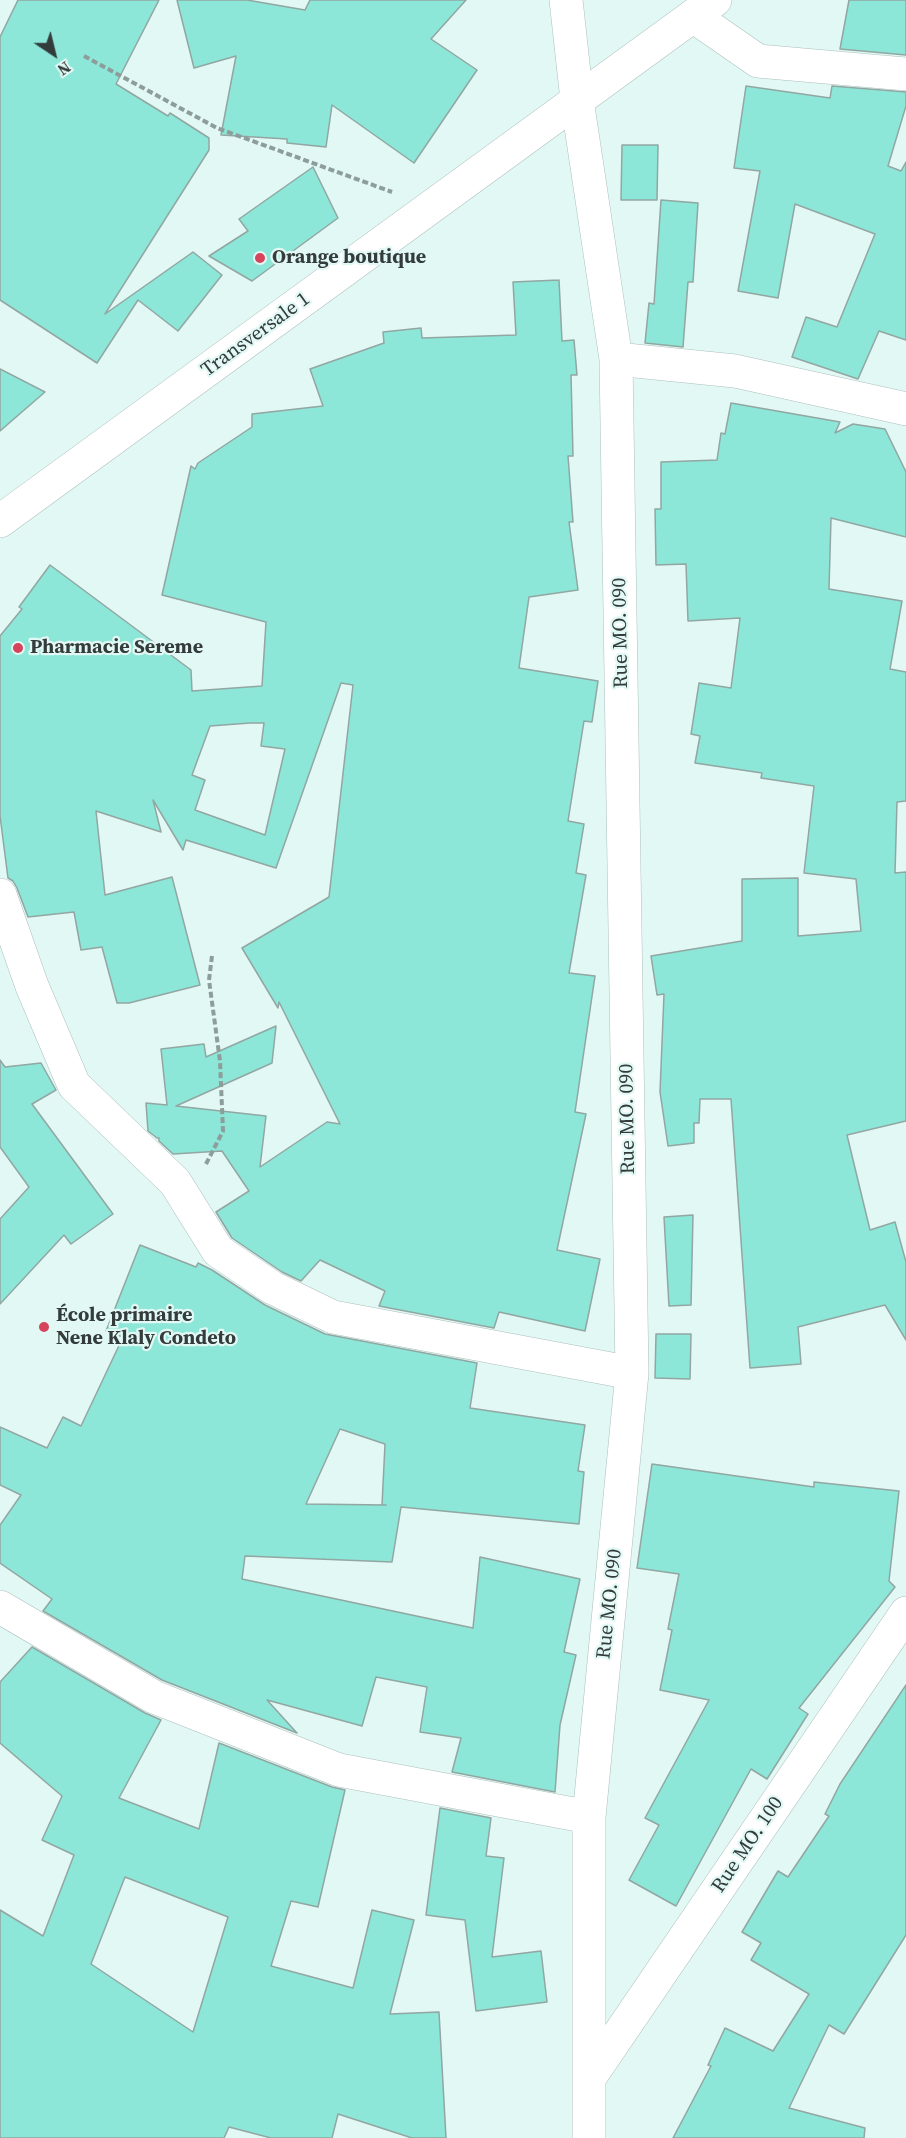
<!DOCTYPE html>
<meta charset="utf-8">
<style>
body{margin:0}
#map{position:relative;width:906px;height:2138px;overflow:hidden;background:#e2f8f4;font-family:"Source Serif 4",serif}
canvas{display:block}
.north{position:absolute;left:24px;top:24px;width:60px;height:60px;-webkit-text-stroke:4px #e2f8f4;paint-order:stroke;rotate:145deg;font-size:16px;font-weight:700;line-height:24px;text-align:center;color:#333c3a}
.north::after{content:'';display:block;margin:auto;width:21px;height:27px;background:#333c3a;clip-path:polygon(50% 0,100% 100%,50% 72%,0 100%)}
</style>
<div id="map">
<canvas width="906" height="2138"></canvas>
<div class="north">N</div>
</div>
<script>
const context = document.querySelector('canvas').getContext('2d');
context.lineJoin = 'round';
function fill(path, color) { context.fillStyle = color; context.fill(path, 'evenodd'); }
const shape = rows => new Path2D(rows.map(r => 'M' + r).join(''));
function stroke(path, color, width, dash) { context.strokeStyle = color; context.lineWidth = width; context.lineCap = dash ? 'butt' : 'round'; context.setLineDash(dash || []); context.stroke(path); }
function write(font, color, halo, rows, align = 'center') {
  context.font = font + ' "Source Serif 4",serif'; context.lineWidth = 4.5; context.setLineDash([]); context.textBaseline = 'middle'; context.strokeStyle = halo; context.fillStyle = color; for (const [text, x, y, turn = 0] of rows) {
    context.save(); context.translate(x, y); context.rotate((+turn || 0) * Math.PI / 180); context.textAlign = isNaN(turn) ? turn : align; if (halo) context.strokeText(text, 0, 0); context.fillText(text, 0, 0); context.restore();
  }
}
const building = shape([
 [18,0,159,0,116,84,168,116,170,113,209,138,209,150,105,314,193,252,222,275,178,331,138,300,97,363,0,300,0,37,18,0],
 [177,0,247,0,305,10,310,0,466,0,431,39,477,70,414,163,332,105,326,147,287,143,287,139,221,135,236,56,194,68,177,0],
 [849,0,906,0,906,55,840,49,849,0],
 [746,86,830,98,832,86,906,92,906,106,888,166,901,171,906,162,906,340,879,331,858,379,792,357,806,317,837,327,875,234,795,204,778,298,738,291,760,171,734,168,746,86],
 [622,145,658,145,657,200,621,200,622,145],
 [313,167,338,218,252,281,209,256,248,231,239,219,313,167],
 [661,200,698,203,693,282,688,282,683,347,645,343,649,303,654,304,661,200],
 [559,280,562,341,574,340,577,375,571,375,573,456,568,456,573,522,569,522,578,590,529,597,519,668,598,681,592,722,584,721,568,821,584,824,576,873,586,875,569,973,595,976,575,1112,586,1114,557,1250,600,1259,585,1331,499,1312,494,1328,379,1306,385,1291,320,1260,301,1281,282,1272,232,1238,216,1212,249,1191,222,1151,173,1154,159,1141,159,1138,157,1138,148,1131,146,1103,167,1105,161,1049,204,1044,206,1057,276,1026,272,1063,176,1106,266,1116,260,1167,327,1122,340,1124,279,1002,278,1008,242,948,329,897,353,685,341,683,276,868,186,840,183,850,153,800,161,832,96,811,105,895,172,877,200,985,129,1003,117,1003,102,947,81,950,74,912,28,917,17,888,13,881,8,878,0,816,0,636,22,609,19,607,50,565,191,670,192,691,262,686,266,622,162,595,191,466,195,469,198,463,252,427,252,414,323,406,310,369,384,343,383,332,421,328,422,338,516,335,513,282,559,280],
 [250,723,264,723,261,746,285,749,265,835,195,810,205,780,192,775,210,726,250,723],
 [0,369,45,392,0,431,0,369],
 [731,403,840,422,835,433,853,424,885,429,906,472,906,537,831,518,829,589,902,601,890,669,906,672,906,801,897,802,895,873,906,872,906,1121,847,1135,870,1230,895,1222,906,1262,906,1340,885,1305,798,1327,801,1364,750,1368,731,1099,700,1099,699,1123,694,1123,694,1143,668,1146,660,1092,664,994,657,995,651,956,742,941,742,879,798,878,798,936,861,931,856,879,804,873,814,786,761,778,762,773,695,763,700,736,691,734,699,683,731,688,740,618,688,621,686,564,656,565,655,509,661,509,661,462,717,460,721,433,725,434,731,403],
 [0,1060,5,1067,41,1063,56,1090,32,1104,113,1214,71,1244,64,1235,0,1304,0,1219,29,1187,0,1147,0,1060],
 [693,1215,691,1305,669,1306,664,1217,693,1215],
 [140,1245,196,1267,198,1263,212,1270,265,1305,325,1334,477,1363,470,1408,585,1425,578,1471,584,1472,579,1524,401,1507,392,1562,245,1556,242,1579,473,1628,480,1557,580,1579,564,1652,576,1655,560,1725,555,1792,452,1772,461,1738,420,1732,427,1687,376,1677,362,1726,267,1700,297,1733,162,1680,43,1611,52,1599,0,1563,0,1525,21,1495,0,1485,0,1427,47,1448,63,1417,81,1426,123,1337,106,1331,140,1245],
 [340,1429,385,1444,382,1505,386,1505,306,1504,340,1429],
 [656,1334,691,1334,690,1379,655,1378,656,1334],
 [652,1464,814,1487,814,1482,899,1491,889,1581,895,1587,799,1708,808,1714,767,1779,751,1769,676,1906,629,1880,659,1825,645,1818,709,1700,660,1690,672,1630,668,1629,679,1574,637,1568,652,1464],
 [32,1647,145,1713,161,1720,119,1798,199,1829,219,1743,332,1787,345,1790,318,1907,291,1901,271,1966,353,1988,372,1910,414,1920,390,2014,439,2012,446,2138,412,2138,338,2114,332,2138,271,2138,229,2127,224,2138,0,2138,0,1910,43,1936,74,1855,42,1840,62,1796,0,1743,0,1682,32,1647],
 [125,1877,228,1917,193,2032,91,1964,125,1877],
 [906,1685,906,1935,844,2034,829,2025,789,2108,865,2128,864,2138,673,2138,711,2066,708,2065,725,2028,773,2051,809,1994,751,1960,761,1943,742,1932,778,1871,788,1877,829,1816,825,1814,840,1784,906,1685],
 [440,1808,491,1818,486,1856,504,1858,492,1957,541,1951,547,2002,476,2011,465,1920,426,1915,440,1808]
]);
const path = shape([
 [84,56,217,128,392,192],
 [206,1164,223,1131,220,1061,209,980,212,956]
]);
const minor = shape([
 [566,0,577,100,616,359,632,1373,589,1817,589,2138],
 [693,16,758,61,906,74],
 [616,359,735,371,906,409],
 [0,895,32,986,74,1085,175,1182,218,1251,273,1288,333,1317,632,1373],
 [0,1607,154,1697,339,1770,589,1817],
 [590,2077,906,1613]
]);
const major = shape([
 [0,521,715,0]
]);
const markers = [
 [260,258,6,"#d5445b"],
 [18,648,6,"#d5445b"],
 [44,1327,6,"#d5445b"]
];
const poiNames = [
 ["Orange boutique",272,258],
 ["Pharmacie Sereme",30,648],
 ["École primaire",56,1316],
 ["Nene Klaly Condeto",56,1339]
];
const streetNames = [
 ["Transversale 1",256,335,-36],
 ["Rue MO. 090",621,633,-91],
 ["Rue MO. 090",628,1119,-91],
 ["Rue MO. 090",610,1604,-84],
 ["Rue MO. 100",748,1845,-56]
];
fill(building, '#8ce7d8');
stroke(building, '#92a6a2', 1.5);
stroke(minor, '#acc0bc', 34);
stroke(major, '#acc0bc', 34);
stroke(path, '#8d9d9a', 4, [6, 3]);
stroke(minor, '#fff', 33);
stroke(major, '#fff', 33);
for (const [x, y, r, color] of markers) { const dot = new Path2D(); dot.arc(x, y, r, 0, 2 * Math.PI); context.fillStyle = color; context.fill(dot); stroke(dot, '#e2f8f4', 2); }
write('bold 20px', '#333c3a', '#e2f8f4', poiNames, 'left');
write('20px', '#333c3a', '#e2f8f4', streetNames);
</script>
